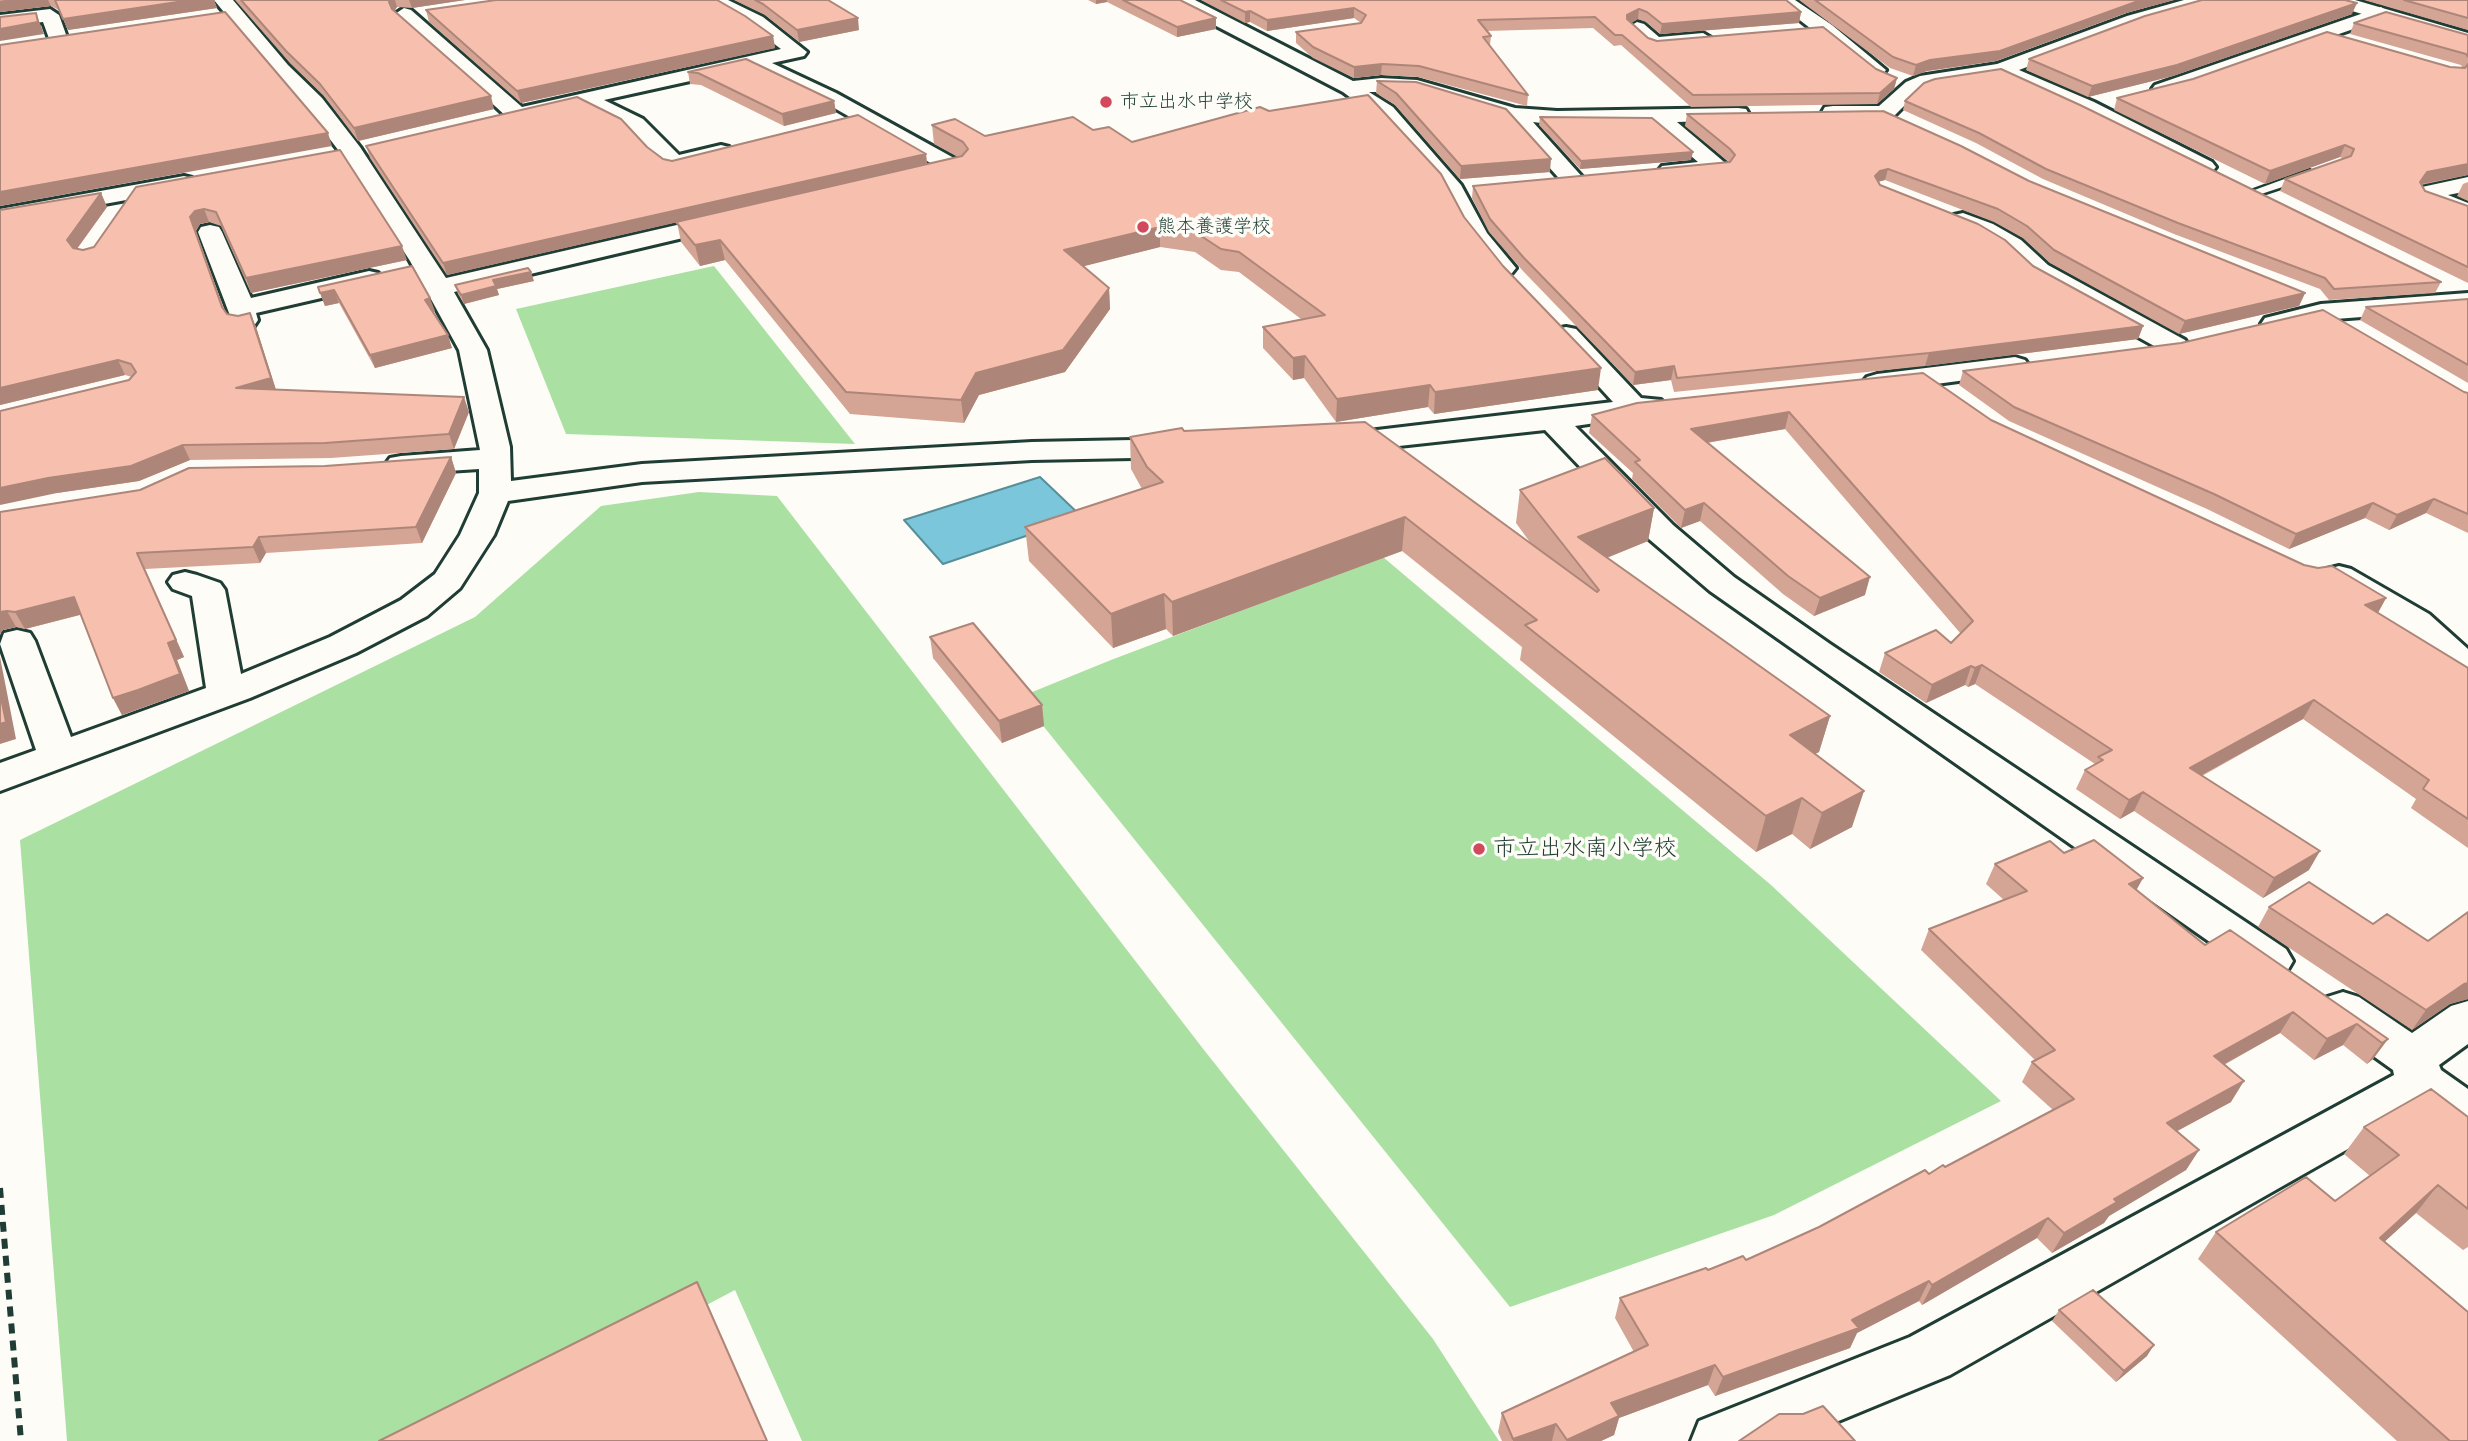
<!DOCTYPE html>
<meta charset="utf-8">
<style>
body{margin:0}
canvas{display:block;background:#fdfcf7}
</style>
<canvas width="2468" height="1441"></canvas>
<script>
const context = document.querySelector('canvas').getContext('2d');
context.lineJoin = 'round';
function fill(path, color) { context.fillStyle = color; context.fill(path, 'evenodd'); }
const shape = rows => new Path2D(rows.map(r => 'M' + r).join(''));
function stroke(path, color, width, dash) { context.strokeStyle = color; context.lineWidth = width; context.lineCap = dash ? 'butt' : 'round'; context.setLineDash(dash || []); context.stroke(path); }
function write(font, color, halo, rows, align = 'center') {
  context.font = font + ' "Patrick Hand","Klee One",sans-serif'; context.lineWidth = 7; context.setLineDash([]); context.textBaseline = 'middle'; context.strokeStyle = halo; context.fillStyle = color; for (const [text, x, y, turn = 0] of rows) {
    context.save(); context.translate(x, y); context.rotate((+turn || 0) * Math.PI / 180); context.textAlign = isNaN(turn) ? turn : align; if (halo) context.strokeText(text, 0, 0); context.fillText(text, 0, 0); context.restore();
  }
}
const green = shape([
 [714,266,855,444,566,434,516,309],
 [699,492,777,496,1204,1050,1433,1339,1499,1441,802,1441,735,1290,449,1441,67,1441,20,840,475,617,601,506],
 [1383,557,1771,885,2001,1101,1774,1215,1510,1307,1020,697,1111,660]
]);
const water = shape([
 [1040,477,1082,517,943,564,904,520,1040,477]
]);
const path = shape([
 [0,1188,21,1441]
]);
const lane = shape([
 [2309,170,2315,174,2313,177,2255,196,2249,192,2309,170]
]);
const street = shape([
 [214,0,233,0,288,65,322,98,360,147,446,278,729,213,738,215,741,220,738,225,454,292,487,350,510,447,511,481,642,464,1032,442,1184,439,1195,441,1199,448,1195,455,1184,457,1032,460,642,482,508,501,494,535,460,588,427,616,356,653,250,698,0,791,0,763,36,750,0,644,4,633,17,630,30,633,35,641,71,737,206,688,192,596,173,589,168,582,173,575,185,572,197,575,220,583,225,590,241,674,330,637,401,600,435,574,460,535,479,493,479,469,401,474,390,472,385,465,390,458,401,456,480,450,459,350,410,261,342,155,306,108,274,73,214,0],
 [705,0,728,0,763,17,807,52,804,56,772,63,836,93,963,163,967,168,963,173,955,175,917,183,909,181,905,176,909,171,934,165,822,101,749,68,604,100,643,119,679,155,721,145,729,147,732,152,729,157,721,159,674,170,666,168,627,129,580,105,525,115,516,119,508,118,395,14,404,8,411,10,522,107,781,49,749,25,705,0],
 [1172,0,1195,0,1353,81,1381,78,1417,80,1515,108,1557,111,1738,108,1746,109,1749,114,1746,119,1738,120,1677,122,1730,167,1726,172,1718,174,1670,178,1662,176,1658,171,1662,166,1698,162,1651,122,1557,125,1533,122,1585,180,1581,185,1573,187,1565,185,1506,119,1416,92,1369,92,1393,107,1461,185,1487,233,1516,268,1512,273,1503,276,1494,273,1467,240,1442,192,1377,117,1343,92,1174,4,1172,0],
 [1774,0,1795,0,1832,25,1886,70,1883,74,1876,76,1869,74,1774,0],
 [2184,0,2213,0,2211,4,2141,24,2019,70,2094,102,2212,162,2216,167,2212,172,2196,172,2078,112,1999,76,1932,86,1920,90,1892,118,1884,119,1833,118,1825,117,1822,112,1825,107,1833,106,1879,106,1906,82,1920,76,1997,64,2127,16,2184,0],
 [2381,7,2390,13,2388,17,2169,93,2155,93,2152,89,2155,85,2381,7],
 [50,9,59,15,68,40,65,44,51,44,43,22,0,27,0,15,50,9],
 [1637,22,1644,24,1659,37,1703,33,1713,39,1703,45,1655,49,1648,47,1627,28,1637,22],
 [184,176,192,178,196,183,192,188,0,223,0,209,184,176],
 [2468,177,2468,191,2448,195,2468,203,2468,219,2420,201,2416,196,2422,187,2468,177],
 [1963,213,1993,224,2021,240,2048,265,2185,340,2189,346,2185,352,2175,354,2165,352,2030,277,2003,250,1954,225,1951,220,1954,215,1963,213],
 [210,225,219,227,222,232,251,298,369,271,378,273,382,279,378,285,256,313,258,320,254,326,244,328,234,326,198,232,201,227,210,225],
 [2468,293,2468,309,2322,320,2275,332,2265,330,2261,324,2265,318,2321,304,2468,293],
 [1566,327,1576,329,1641,398,1661,400,1665,406,1661,412,1650,415,1575,426,1673,525,1734,577,1830,644,2286,949,2293,961,2286,973,2270,978,2254,973,1710,591,1649,539,1545,430,1335,453,1324,451,1320,444,1324,437,1335,435,1613,402,1552,335,1556,329,1566,327],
 [2015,357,2025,360,2029,366,2025,372,1877,392,1867,389,1862,383,1867,377,1877,374,2015,357],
 [2339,566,2351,569,2429,614,2468,649,2468,679,2455,676,2403,630,2327,583,2322,576,2327,569,2339,566],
 [2343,992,2359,997,2412,1033,2451,1006,2468,1001,2468,1044,2439,1065,2441,1070,2468,1089,2468,1136,2450,1130,2420,1108,1950,1375,1790,1441,1691,1441,1699,1421,1910,1337,2394,1075,2393,1070,2327,1023,2320,1010,2327,997,2343,992]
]);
const secondary = shape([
 [2326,0,2355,0,2468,33,2468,45,2328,4,2326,0]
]);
const wall = shape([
 [0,0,214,0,217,8,68,30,59,10,51,6,0,12],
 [235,0,465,0,412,8,397,7,394,11,494,109,358,141,324,96,290,63],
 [734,0,828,0,859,30,799,42,765,15],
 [1088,0,1180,0,1216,29,1177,37,1107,2,1096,4],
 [1201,0,1786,0,1801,12,1799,23,1660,34,1646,22,1638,19,1631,23,1648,38,1657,41,1876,69,1897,78,1894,89,1877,104,1691,107,1621,45,1614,46,1593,28,1486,31,1491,36,1490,45,1528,95,1527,106,1418,77,1381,75,1354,78,1313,58,1296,43,1296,32,1361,23,1354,18,1267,31,1250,22,1245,23],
 [1799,0,2174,0,2126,13,1996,61,1927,71,1913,76,1890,68],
 [2364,0,2468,0,2468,30],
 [426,10,773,36,775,48,521,103,429,22],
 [2352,14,2173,76,2088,97,2026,70,2029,59],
 [2354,23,2468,35,2468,175,2421,185,2425,191,2468,206,2468,283,2280,191,2285,179,2344,159,2340,157,2265,184,2114,110,2117,98,2450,67,2462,67,2461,65,2350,34],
 [746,59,834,101,836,113,784,126,701,85,690,84,688,72],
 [1377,81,1550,172,1460,179,1395,105,1376,93],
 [1905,101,2441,282,2435,293,2329,300,2320,289,2174,234,2043,179,1976,143,1903,110],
 [1687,114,2029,181,2305,293,2299,306,2179,334,2050,263,2023,238,1994,222,1885,180,1878,182,1880,185,2143,326,2138,339,1925,366,1674,392,1671,380,1633,385,1523,271,1489,232,1472,198,1473,186,1729,162,1685,126],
 [1540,117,1691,160,1580,169,1539,125],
 [932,125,985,136,1093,130,1132,142,1464,217,1598,390,1434,414,1428,407,1336,422,1304,378,1293,380,1263,348,1263,327,1301,319,1239,272,1221,270,1195,252,1160,247,1083,266,1109,288,1110,309,1065,372,979,395,964,423,850,414,725,260,700,266,681,242,677,222,447,275,370,158,366,146,647,147,663,159,672,161,926,154,927,164,958,157,934,144],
 [2468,182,2468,201,2457,196,2463,184],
 [136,187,407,260,251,293,221,226,209,222,200,224,196,231,224,309,227,314,238,316,250,313,256,327,276,390,469,412,454,449,331,458,190,460,139,481,57,493,132,377,125,375,0,405,0,210,101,193,107,207,77,249,83,250,94,247],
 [534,281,497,289,499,295,464,304,458,294,455,285],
 [318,287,435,311,433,312,452,348,375,368,339,303,325,306],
 [2468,299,2468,383,2360,320,2366,307],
 [1963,371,2468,393,2468,533,2426,513,2389,530,2365,518,2289,549,2207,509,2009,421,1959,385],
 [1637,403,1991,420,2304,565,2386,598,2378,613,2468,668,2468,848,2411,808,2416,799,2303,719,2202,776,2309,870,2263,898,2134,811,2120,819,2076,789,2085,770,2095,764,1975,684,1968,687,1965,685,1926,703,1879,672,1885,653,1951,643,1961,634,1785,429,1707,443,1865,595,1814,616,1783,594,1700,521,1681,528,1632,479,1633,473,1589,433,1592,415],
 [1184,431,1532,545,1516,523,1520,490,1654,508,1648,541,1607,558,1830,716,1819,752,1815,754,1852,827,1810,849,1792,834,1756,852,1520,660,1522,647,1402,551,1173,636,1166,629,1113,648,1029,561,1025,527,1142,489,1131,469,1130,437],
 [451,457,456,473,422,543,266,553,260,563,145,569,184,657,177,660,189,691,122,715,113,698,80,615,25,629,16,627,3,630,0,634,0,512,325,466],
 [930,637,1042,705,1044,726,1002,743,933,658],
 [2064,853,2143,878,2136,890,2205,945,2388,1039,2373,1059,2367,1064,2343,1045,2314,1060,2280,1033,2224,1065,2231,1102,2177,1131,2199,1150,2186,1170,2109,1216,2104,1223,2052,1253,2037,1238,1922,1305,1919,1301,1857,1333,1850,1348,1715,1396,1708,1385,1619,1418,1614,1435,1601,1441,1502,1441,1498,1432,1502,1413,1634,1352,1615,1318,1620,1298,1708,1270,1746,1260,1819,1227,1929,1174,1945,1167,2053,1110,2022,1082,2032,1062,2035,1060,1921,950,1929,929,2004,900,1986,884,1995,864],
 [2269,907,2373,924,2428,941,2468,912,2468,999,2450,1004,2412,1030,2258,927],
 [2468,1117,2468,1247,2463,1250,2416,1213,2384,1242,2468,1441,2397,1441,2198,1259,2216,1232,2335,1201,2370,1176,2344,1154,2364,1127],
 [2059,1310,2147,1356,2116,1382,2052,1321]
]);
const shadedWall = shape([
 [5,0,48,0,51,6,0,12,0,1],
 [191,0,214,0,217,8,68,30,63,19],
 [390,0,395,0,397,7,393,13,389,2],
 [409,0,465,0,412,8],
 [1096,0,1107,0,1107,2,1096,4],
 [2141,0,2174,0,2126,13,1996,61,1927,71,1913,76,1916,65,1930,60],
 [2357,3,2352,14,2173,76,2088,97,2092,86],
 [1354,8,1354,18,1267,31,1267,20],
 [1639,9,1638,19,1626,26,1627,15],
 [1250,11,1250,22,1245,23,1245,12],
 [1801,12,1799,23,1660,34,1662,24],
 [36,13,44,34,0,41,0,29],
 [858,18,859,30,799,42,797,30],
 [1216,18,1216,29,1177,37,1177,27],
 [773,36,775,48,521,103,517,91],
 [1382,64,1381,75,1354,78,1354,67],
 [1897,78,1894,89,1877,104,1880,93],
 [491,96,494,109,358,141,354,128],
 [834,101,836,113,784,126,782,114],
 [328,133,332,146,0,206,0,192],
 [2345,145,2340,157,2265,184,2270,171],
 [1693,152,1691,160,1580,169,1581,161],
 [926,154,927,165,447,275,443,263],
 [1551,159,1550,172,1460,179,1461,166],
 [2468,164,2468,175,2421,184,2420,182,2427,172],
 [1888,169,1885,180,1877,182,1875,176,1880,171],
 [101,193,107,207,73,254,67,240],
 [204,209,209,222,200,224,196,231,228,321,190,217,195,211],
 [1160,227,1160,247,1065,271,1064,250],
 [720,240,725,260,700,266,695,245],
 [402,246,407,260,251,293,246,278],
 [531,272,534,281,497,289,499,295,464,304,461,295,493,280],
 [1109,288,1110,309,1065,372,979,395,964,423,961,400,976,373],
 [334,290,339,303,325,306,320,293],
 [2305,293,2299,306,2179,334,2185,321],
 [430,298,435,311,430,313,425,300],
 [250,313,256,327,277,393,236,388],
 [2143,326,2138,339,1925,366,1929,353],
 [448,335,452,348,375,368,370,355],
 [1305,356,1304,378,1293,380,1293,358],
 [118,360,125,375,0,405,0,388],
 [1674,366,1671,380,1633,385,1635,372],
 [1601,368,1598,390,1434,414,1435,392],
 [1430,385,1428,407,1336,422,1337,399],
 [464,397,469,412,454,449,449,434],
 [1789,412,1785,429,1687,446,1691,429],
 [183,445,190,460,139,481,57,493,0,505,0,488],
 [451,457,456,473,422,543,416,527],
 [2434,499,2426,513,2389,530,2397,515],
 [1704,503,1700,521,1681,528,1685,510],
 [2373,503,2365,518,2289,549,2296,534],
 [1654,508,1648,541,1581,568,1578,537],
 [1405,517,1402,551,1173,636,1172,602],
 [259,537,266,553,260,563,253,547],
 [137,553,184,657,177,660,189,691,122,715,113,698,168,643],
 [1870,577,1865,595,1814,616,1820,598],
 [1164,594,1166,629,1113,648,1111,614],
 [74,597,83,614,25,629,15,612],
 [2386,598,2376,616,2365,605],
 [7,611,16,627,3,630,0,634,0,612],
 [0,657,16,739,0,744],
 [1982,665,1975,684,1968,687,1975,668],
 [1971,666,1965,685,1926,703,1932,685],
 [2314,700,2303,719,2180,787,2190,768],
 [1042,705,1044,726,1002,743,999,721],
 [1830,716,1819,752,1780,771,1790,735],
 [1864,791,1852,827,1810,849,1822,813],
 [2143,792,2134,811,2120,819,2129,800],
 [1802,798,1792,834,1756,852,1766,816],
 [2320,851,2309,870,2263,898,2274,878],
 [2143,878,2132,898,2129,884],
 [2468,983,2468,999,2450,1004,2412,1030,2426,1010,2464,984],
 [2293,1012,2280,1033,2201,1077,2214,1056],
 [2357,1024,2343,1045,2314,1060,2327,1039],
 [2388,1039,2373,1059,2367,1064,2382,1043],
 [2244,1081,2231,1102,2155,1143,2167,1123],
 [2199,1150,2186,1170,2109,1216,2104,1223,2052,1253,2064,1233,2114,1199],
 [2438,1185,2416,1213,2359,1265,2380,1238],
 [2048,1218,2037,1238,1922,1305,1932,1285],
 [1929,1281,1919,1301,1857,1333,1850,1348,1715,1396,1723,1377,1852,1320],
 [2154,1345,2147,1356,2116,1382,2124,1371],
 [1715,1365,1708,1385,1619,1418,1614,1435,1601,1441,1567,1441,1611,1403],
 [1556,1424,1552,1441,1513,1441,1513,1439]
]);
const building = shape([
 [55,0,191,0,63,19,55,0],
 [241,0,390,0,389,2,392,9,491,96,354,128,320,84,286,51,241,0],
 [496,0,717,0,745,16,773,36,517,91,426,10,496,0],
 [755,0,828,0,858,18,797,30,763,4,755,0],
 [1123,0,1180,0,1216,18,1177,27,1123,0],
 [1221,0,1786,0,1801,12,1662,24,1647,12,1639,9,1627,15,1627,19,1648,38,1657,41,1823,27,1876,69,1897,78,1880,93,1693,95,1622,35,1615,35,1595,17,1478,20,1491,36,1483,37,1528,95,1419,66,1382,64,1354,67,1313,47,1296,32,1361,23,1366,15,1354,8,1267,20,1250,11,1245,12,1221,0],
 [1815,0,2141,0,2000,51,1930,60,1916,65,1893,57,1815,0],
 [2202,0,2345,0,2357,3,2177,65,2092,86,2029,59,2145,16,2202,0],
 [2404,0,2468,0,2468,18,2404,0],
 [225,12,328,133,0,192,0,45,225,12],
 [2386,12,2468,35,2468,57,2466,54,2354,23,2386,12],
 [36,13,38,22,0,29,0,17,36,13],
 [2327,32,2450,67,2465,68,2468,64,2468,164,2427,172,2420,182,2425,191,2468,206,2468,267,2285,179,2351,156,2354,149,2345,145,2270,171,2117,98,2193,79,2327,32],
 [746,59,834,101,782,114,698,73,688,72,746,59],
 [2001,69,2080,105,2441,282,2334,289,2325,278,2178,223,2046,169,1979,133,1905,101,1924,83,1935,79,2001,69],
 [1377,81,1416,82,1506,109,1551,159,1461,166,1396,93,1377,81],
 [1368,95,1441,174,1464,217,1503,266,1601,368,1435,392,1430,385,1337,399,1305,356,1293,358,1263,327,1325,315,1239,252,1221,249,1195,232,1160,227,1064,250,1109,288,1063,350,976,373,961,400,846,392,720,240,695,245,676,222,962,156,968,149,963,142,932,125,955,119,985,136,1073,117,1093,130,1109,127,1132,142,1260,107,1269,111,1368,95],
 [577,97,621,119,647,147,663,159,672,161,858,115,926,154,443,263,366,146,577,97],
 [1883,111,1961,146,2029,181,2305,293,2185,321,2054,250,2027,226,1998,209,1888,169,1880,171,1875,176,1880,185,1978,224,2005,240,2033,266,2143,326,1929,353,1677,378,1674,366,1635,372,1524,258,1490,219,1473,186,1730,162,1735,155,1730,149,1687,114,1883,111],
 [1540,117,1652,118,1693,152,1581,161,1540,117],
 [340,150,402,246,246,278,216,212,204,209,195,211,190,217,222,307,227,314,238,316,250,313,271,378,236,388,464,397,449,434,325,443,183,445,131,466,48,478,0,488,0,411,129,380,136,372,131,364,118,360,0,388,0,210,101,193,67,240,73,248,83,250,94,247,136,187,340,150],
 [412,266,430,298,425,300,448,335,370,355,334,290,320,293,318,287,412,266],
 [528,268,531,272,493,280,496,286,461,295,455,285,528,268],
 [2468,299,2468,365,2366,307,2468,299],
 [2323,310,2464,392,2468,393,2468,514,2434,499,2397,515,2373,503,2296,534,2214,494,2014,407,1963,371,2181,343,2323,310],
 [1923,373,1991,420,2304,565,2318,568,2332,566,2386,598,2365,605,2468,668,2468,819,2423,789,2429,780,2314,700,2190,768,2320,851,2274,878,2143,792,2129,800,2085,770,2103,760,2098,757,2112,750,1982,665,1975,668,1971,666,1932,685,1885,653,1936,630,1951,643,1973,621,1789,412,1691,429,1870,577,1820,598,1788,576,1704,503,1685,510,1635,462,1640,460,1592,415,1637,403,1923,373],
 [1365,422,1597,592,1599,590,1520,490,1605,458,1654,508,1578,537,1830,716,1790,735,1864,791,1822,813,1802,798,1766,816,1525,625,1537,620,1405,517,1172,602,1164,594,1111,614,1025,527,1163,482,1147,467,1130,437,1182,428,1184,431,1365,422],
 [451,457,416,527,259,537,253,547,137,553,176,640,168,643,180,674,138,690,113,698,74,597,15,612,7,611,0,612,0,512,140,490,189,468,325,466,451,457],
 [973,623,1042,705,999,721,930,637,973,623],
 [0,693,6,722,0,724,0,693],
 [2094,840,2143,878,2129,884,2205,945,2230,930,2388,1039,2382,1043,2357,1024,2327,1039,2293,1012,2214,1056,2244,1081,2167,1123,2199,1150,2114,1199,2117,1202,2064,1233,2048,1218,1932,1285,1929,1281,1852,1320,1859,1328,1723,1377,1715,1365,1611,1403,1619,1416,1567,1440,1556,1424,1513,1439,1502,1413,1648,1345,1620,1298,1706,1268,1708,1270,1743,1256,1746,1260,1819,1227,1925,1170,1929,1174,1943,1165,1945,1167,2074,1099,2032,1062,2055,1050,1929,929,2027,891,1995,864,2050,841,2064,853,2094,840],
 [2309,882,2373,924,2387,914,2428,941,2468,912,2468,983,2464,984,2426,1010,2269,907,2309,882],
 [2431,1089,2468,1117,2468,1209,2438,1185,2380,1238,2468,1312,2468,1441,2450,1441,2216,1232,2306,1177,2335,1201,2399,1155,2364,1127,2431,1089],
 [697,1282,767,1441,379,1441,697,1282],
 [2093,1290,2154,1345,2124,1371,2059,1310,2093,1290],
 [1823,1406,1855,1441,1739,1441,1779,1414,1803,1414,1823,1406]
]);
const markers = [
 [1106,102,7,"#d1495b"],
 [1143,227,7,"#d1495b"],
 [1479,849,7,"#d1495b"]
];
const farPoinames = [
 ["市立出水中学校",1120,102],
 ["熊本養護学校",1157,227]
];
const poiNames = [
 ["市立出水南小学校",1493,849]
];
fill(green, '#aae0a2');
fill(water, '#7cc6dc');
stroke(water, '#578f99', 2);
stroke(lane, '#1f3d34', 5);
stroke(street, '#1f3d34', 6);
stroke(secondary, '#1f3d34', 6);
stroke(path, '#1f3d34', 6, [10, 7]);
fill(lane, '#fdfcf7');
fill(street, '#fdfcf7');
fill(secondary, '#fdfcf7');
fill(wall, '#d4a495');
fill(shadedWall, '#ad8679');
fill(building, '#f7bfad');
stroke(building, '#ad8679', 2);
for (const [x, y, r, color] of markers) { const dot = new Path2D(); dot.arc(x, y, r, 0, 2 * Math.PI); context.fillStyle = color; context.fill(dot); stroke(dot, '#fdfcf7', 2.5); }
write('19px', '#1f3d34', '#fdfcf7', farPoinames, 'left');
write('23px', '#1f3d34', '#fdfcf7', poiNames, 'left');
</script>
